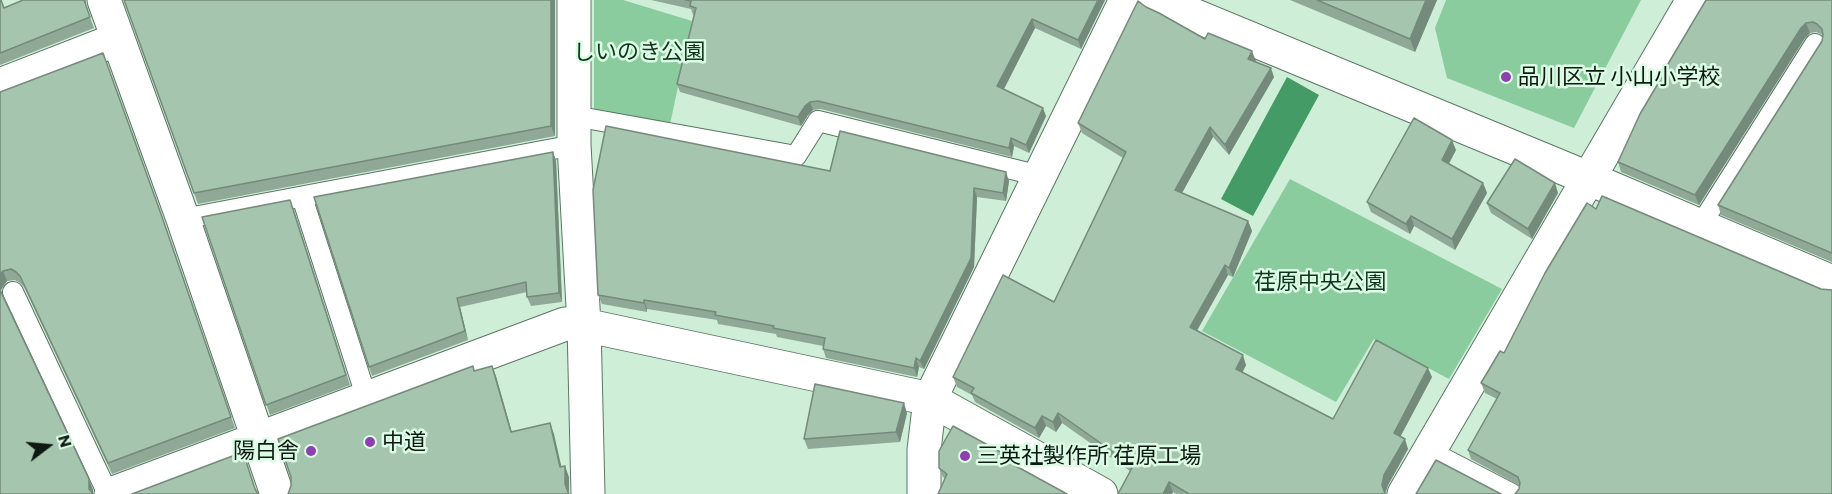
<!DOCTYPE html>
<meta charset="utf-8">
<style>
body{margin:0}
#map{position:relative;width:1832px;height:494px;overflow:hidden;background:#ceeed7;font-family:Commissioner,sans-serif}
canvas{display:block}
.north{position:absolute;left:18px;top:416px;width:60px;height:60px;-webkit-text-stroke:4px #dbfbe4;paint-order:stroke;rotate:74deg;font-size:16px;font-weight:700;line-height:24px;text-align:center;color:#0e1911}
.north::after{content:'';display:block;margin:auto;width:21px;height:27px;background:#0e1911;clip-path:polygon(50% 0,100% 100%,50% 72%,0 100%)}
</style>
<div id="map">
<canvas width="1832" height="494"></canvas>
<div class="north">N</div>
</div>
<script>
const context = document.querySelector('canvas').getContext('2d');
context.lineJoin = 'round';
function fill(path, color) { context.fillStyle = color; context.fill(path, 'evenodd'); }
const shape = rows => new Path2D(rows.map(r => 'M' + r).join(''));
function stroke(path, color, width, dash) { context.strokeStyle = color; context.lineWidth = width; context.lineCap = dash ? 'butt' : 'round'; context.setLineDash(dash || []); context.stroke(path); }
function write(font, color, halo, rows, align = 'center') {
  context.font = font + ' Commissioner,"Noto Sans JP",sans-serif'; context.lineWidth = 5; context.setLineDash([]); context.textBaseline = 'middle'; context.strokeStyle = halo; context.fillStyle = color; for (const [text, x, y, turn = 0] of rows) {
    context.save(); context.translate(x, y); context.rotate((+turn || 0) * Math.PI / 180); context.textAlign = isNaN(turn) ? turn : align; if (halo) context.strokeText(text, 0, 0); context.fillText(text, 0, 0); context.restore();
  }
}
const green = shape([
 [594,0,623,0,692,21,669,129,594,114],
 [1446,0,1641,0,1574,128,1447,78,1435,28],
 [1290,179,1502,289,1449,379,1374,339,1336,402,1202,331]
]);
const water = shape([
 [1287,77,1319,95,1253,216,1221,199]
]);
const service = shape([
 [574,116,796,156,818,121,1040,176],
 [302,197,367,399],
 [183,219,574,145],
 [1700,226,1815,44],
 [13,292,108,494],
 [1429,451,1512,494]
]);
const minor = shape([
 [104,0,183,219,277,494],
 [574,0,574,145,584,325,588,494],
 [1157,0,1590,179,1832,282],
 [0,85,118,39],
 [111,494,565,324,584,325,930,399,1101,494],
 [924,494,924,450,930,399,1126,0],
 [1404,494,1693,0]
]);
const wall = shape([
 [0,0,4,8,23,0,86,0,86,6,94,28,0,65],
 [124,0,555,0,555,136,198,204],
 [651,0,1105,0,1081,49,1035,28,1003,89,1046,116,1029,153,1014,146,1012,157,821,109,813,110,808,115,801,126,680,92,677,84,694,15,693,15,691,9],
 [1290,0,1437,0,1415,52],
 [1832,0,1832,262,1721,215,1718,205,1822,41,1823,36,1821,34,1816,32,1810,33,1805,38,1699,205,1621,172,1618,162,1666,71,1665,69],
 [1146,7,1205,39,1256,61,1274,77,1229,155,1213,137,1182,193,1248,221,1252,231,1233,277,1228,275,1197,331,1246,365,1242,373,1333,419,1432,377,1400,437,1408,449,1388,485,1385,494,1176,494,1173,492,1172,494,1118,494,1130,471,1062,423,1056,432,1046,426,1039,438,975,402,972,395,957,387,953,377,1054,302,1123,158,1082,133,1078,123],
 [0,92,165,225,235,428,112,474,24,287,20,283,15,280,7,281,4,285,1,290,2,294,89,479,93,490,93,494,0,494],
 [1456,150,1449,164,1483,183,1487,193,1455,250,1414,226,1410,234,1371,212,1367,202],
 [553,152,556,161,562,302,531,306,527,297,527,292,460,307,468,340,372,376,369,367],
 [830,171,1009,181,1006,201,977,197,974,267,924,369,919,367,917,377,826,358,823,349,823,346,777,337,776,334,718,324,717,320,647,309,647,312,602,304,598,295],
 [1558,193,1532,239,1491,213,1487,203],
 [1596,209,1821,289,1519,489,1520,486,1471,459,1468,450,1497,399,1485,393,1481,383,1504,353],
 [294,210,350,385,270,415,202,217],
 [907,413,900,442,808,449,804,439],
 [939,468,1020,468,945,479,943,477]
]);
const shadedWall = shape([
 [551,0,555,0,555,136,551,126],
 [1098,0,1105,0,1081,49,1078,40],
 [1426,0,1437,0,1415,52,1410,39],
 [1032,19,1035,28,1001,95,997,86],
 [1806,23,1810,33,1805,38,1699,205,1695,195,1801,28],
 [1252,51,1256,61,1252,68,1248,59],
 [1271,68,1274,77,1229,155,1225,145],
 [810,102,813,110,808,115,801,126,798,117,805,106],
 [1043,108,1046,116,1029,153,1026,145],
 [1210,127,1213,137,1178,200,1175,190],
 [1011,138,1014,146,1012,157,1009,148],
 [1452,140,1456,150,1445,170,1442,160],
 [553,152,556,161,562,302,559,293],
 [1006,172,1009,181,1006,201,1003,193],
 [1483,183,1487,193,1455,250,1452,239],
 [1555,183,1558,193,1532,239,1528,229],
 [974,188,977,197,974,267,924,369,920,361],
 [1411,216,1414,226,1410,234,1406,224],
 [1248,221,1252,231,1233,277,1229,268],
 [1225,265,1228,275,1193,337,1190,327],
 [3,271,7,281,4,285,1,290,2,297,0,291,0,274],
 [457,298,460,307,468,340,465,331],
 [644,300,647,309,647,312,644,303],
 [1243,355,1246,365,1239,379,1236,369],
 [916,358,919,367,917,377,914,368],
 [492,366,496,376,515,443,511,432],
 [1428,368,1432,377,1397,443,1394,433],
 [904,403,907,413,900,442,896,432],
 [1058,413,1062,423,1056,432,1053,422],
 [1042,416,1046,426,1039,438,1035,428],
 [550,423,554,434,564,478,560,467],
 [1405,439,1408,449,1388,485,1385,494,1382,485,1384,475],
 [565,466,569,477,569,494,568,494,565,484],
 [89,479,93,490,93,494,89,489],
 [1169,482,1173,492,1172,494,1163,494]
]);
const building = shape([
 [0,0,1,0,4,8,23,0,84,0,90,17,0,53,0,0],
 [124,0,551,0,551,126,194,193,124,0],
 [685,0,1098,0,1078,40,1032,19,997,86,1043,108,1026,145,1011,138,1009,148,818,101,810,102,805,106,798,117,677,84,696,8,690,6,691,1,685,0],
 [1317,0,1426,0,1410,39,1317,0],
 [1706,0,1832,0,1832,253,1718,205,1822,41,1823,35,1822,29,1817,24,1813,22,1806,23,1801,28,1695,195,1618,162,1640,114,1666,70,1665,69,1706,0],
 [1138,1,1146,7,1159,13,1205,39,1208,33,1252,51,1248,59,1271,68,1225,145,1210,127,1175,190,1248,221,1229,268,1225,265,1190,327,1243,355,1236,369,1333,419,1376,340,1428,368,1394,433,1405,439,1384,475,1382,485,1385,494,1189,494,1169,482,1163,494,1118,494,1133,466,1058,413,1053,422,1042,416,1035,428,971,393,974,388,953,377,1003,275,1054,302,1126,152,1078,123,1138,1],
 [103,53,161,214,231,417,108,463,20,276,16,272,11,269,3,271,0,274,0,92,103,53],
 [1414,118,1452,140,1442,160,1483,183,1452,239,1411,216,1406,224,1367,202,1414,118],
 [606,126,830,171,840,131,1006,172,1003,193,974,188,971,258,920,361,916,358,914,368,823,349,825,338,773,328,774,326,715,315,716,312,644,300,644,303,598,295,593,190,606,126],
 [553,152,559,293,527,297,526,282,457,298,465,331,369,367,314,197,553,152],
 [1515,159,1555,183,1528,229,1487,203,1515,159],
 [1602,196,1821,289,1832,290,1832,494,1515,494,1519,489,1520,483,1518,477,1468,450,1500,393,1481,383,1500,351,1504,353,1545,273,1587,203,1596,209,1602,196],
 [290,200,346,375,266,405,202,217,290,200],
 [0,290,89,479,89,489,93,494,0,494,0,290],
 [473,366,474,371,492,366,511,432,550,423,560,467,565,466,565,484,568,492,569,494,288,494,291,486,291,477,278,439,473,366],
 [815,384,904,403,896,432,804,439,815,384],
 [953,426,1017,461,1014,465,1067,494,938,494,947,474,939,468,939,451,953,426],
 [243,452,255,489,258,494,132,494,243,452],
 [1436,460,1501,494,1416,494,1436,460]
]);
const markers = [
 [1506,77,6,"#8e40b0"],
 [370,442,6,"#8e40b0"],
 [311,451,6,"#8e40b0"],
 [965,456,6,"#8e40b0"]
];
const parkNames = [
 ["しいのき公園",639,52],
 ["荏原中央公園",1320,282]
];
const poiNames = [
 ["品川区立 小山小学校",1518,77],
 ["中道",382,442],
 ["陽白舎",299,451,"right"],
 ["三英社製作所 荏原工場",977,456]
];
fill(green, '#8acc9e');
fill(water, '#459b65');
stroke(service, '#5a7762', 22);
stroke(minor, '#5a7762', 35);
stroke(service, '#fff', 20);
stroke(minor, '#fff', 33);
fill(wall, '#8fa996');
fill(shadedWall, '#748a7a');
fill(building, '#a6c5ae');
stroke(building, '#748a7a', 1.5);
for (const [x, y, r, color] of markers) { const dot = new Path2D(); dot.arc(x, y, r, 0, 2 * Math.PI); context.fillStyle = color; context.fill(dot); stroke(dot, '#dbfbe4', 2); }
write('22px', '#10351e', '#dbfbe4', parkNames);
write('22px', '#0e1911', '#dbfbe4', poiNames, 'left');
</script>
